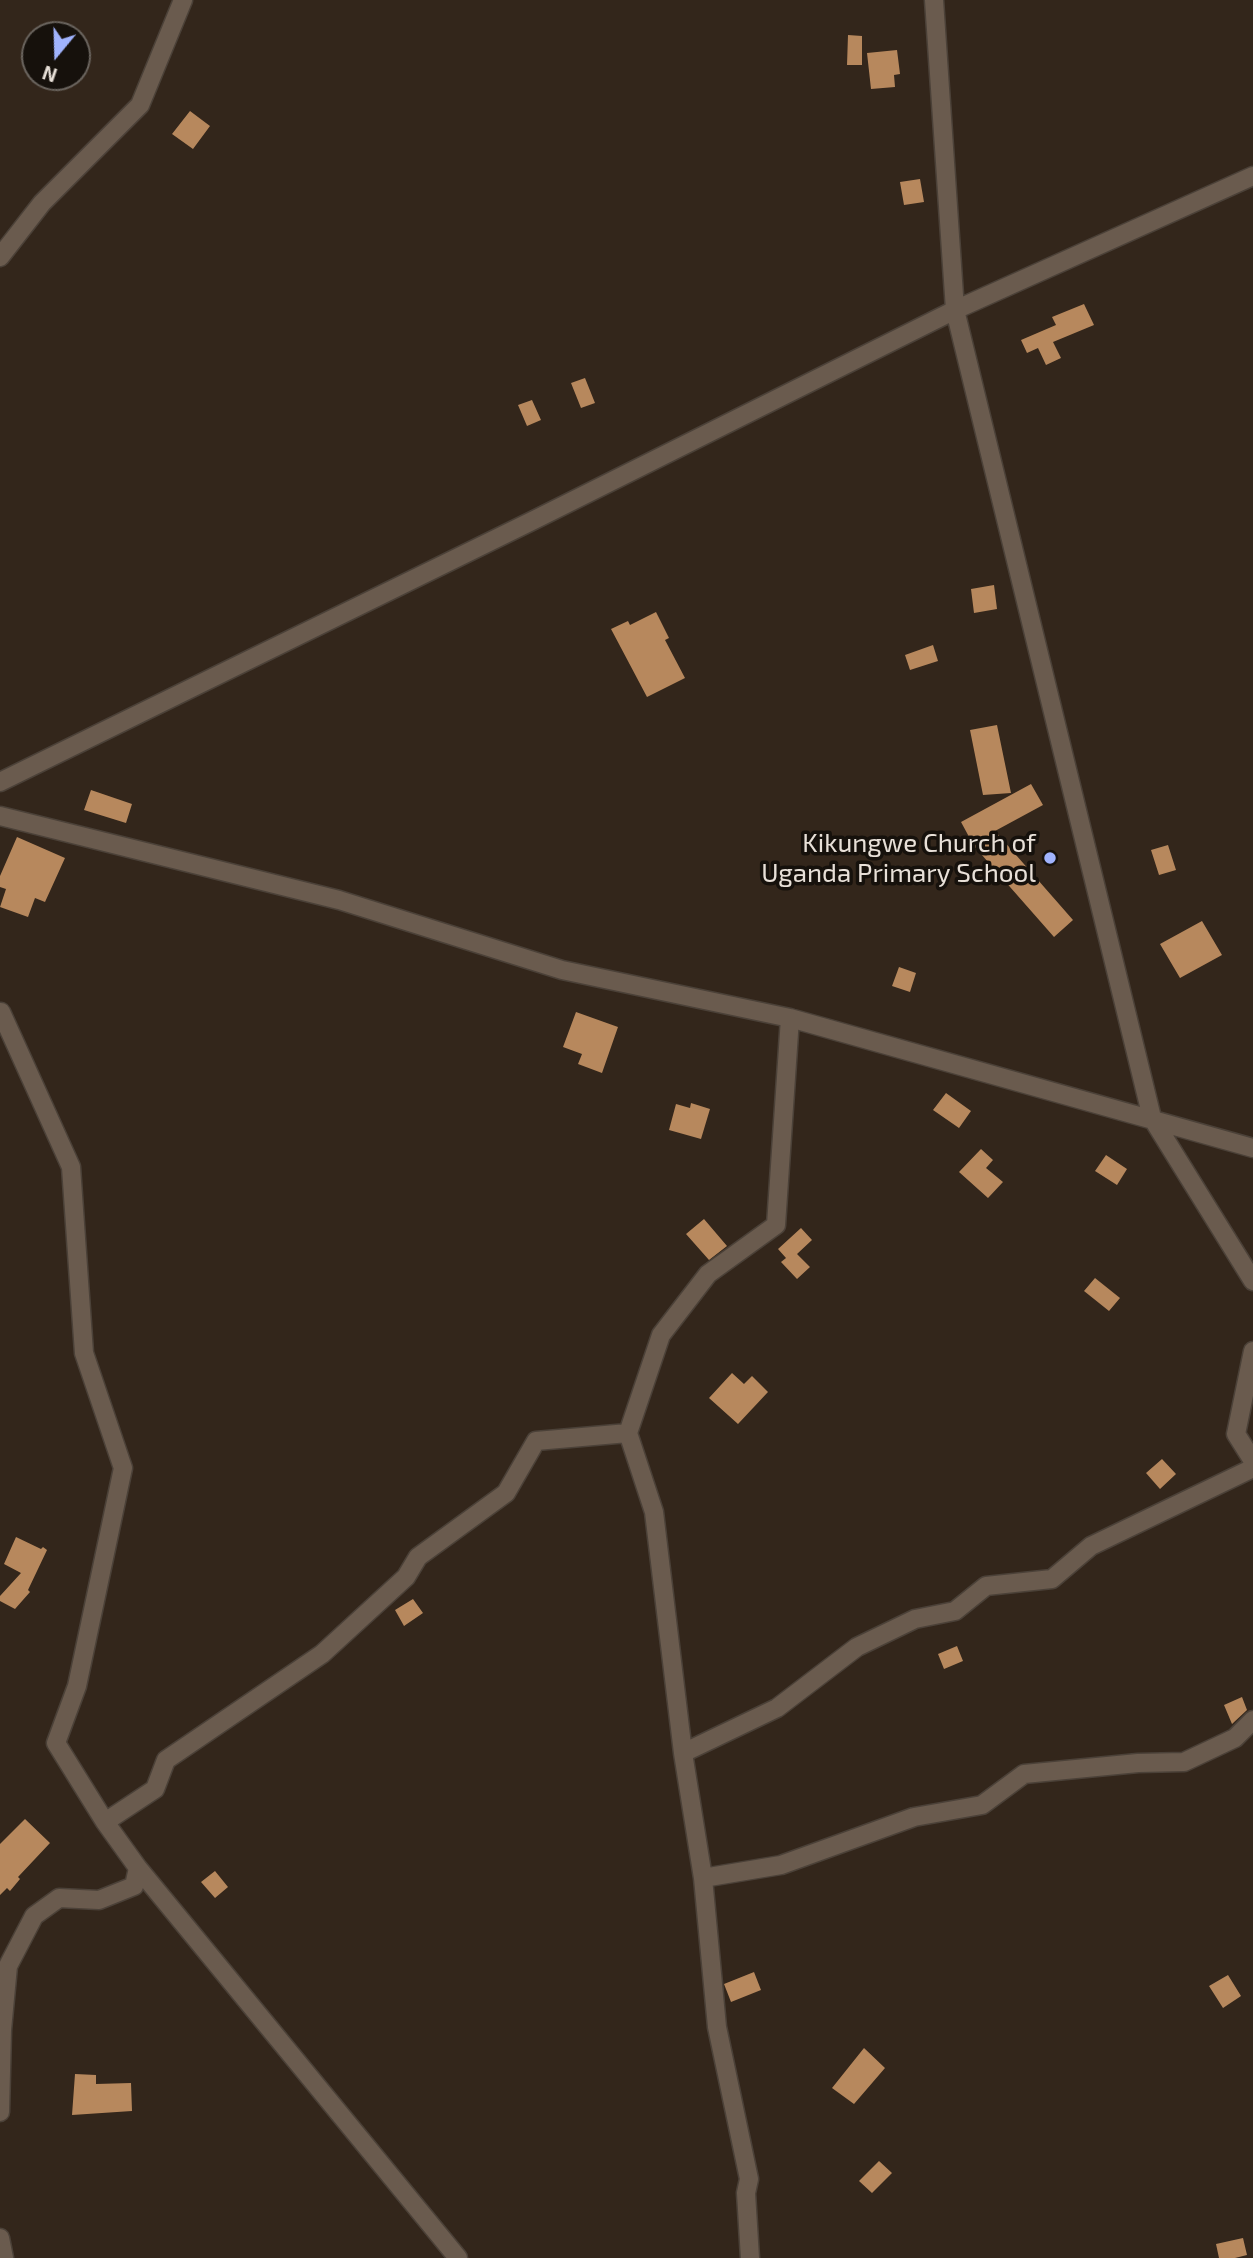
<!DOCTYPE html>
<style>
body{margin:0}
#map{position:relative;width:1253px;height:2258px;overflow:hidden;background:#33261b;font-family:"Exo 2",sans-serif}
canvas{display:block}
.north{position:absolute;left:21px;top:21px;width:70px;height:70px;box-sizing:border-box;background:#16110c;border:2px solid #6a645e;border-radius:50%;rotate:199deg;font-size:19px;font-weight:700;line-height:28px;text-align:center;color:#e8e0d8}
.north::after{content:'';display:block;margin:auto;width:24px;height:32px;background:#a0b3fd;clip-path:polygon(50% 0,100% 100%,50% 72%,0 100%)}
</style>
<div id="map">
<canvas width="1253" height="2258"></canvas>
<div class="north">N</div>
</div>
<script>
const context = document.querySelector('canvas').getContext('2d');
context.lineJoin = 'round';
function fill(path, color) { context.fillStyle = color; context.fill(path, 'evenodd'); }
const shape = rows => new Path2D(rows.map(r => 'M' + r).join(''));
function stroke(path, color, width, dash) { context.strokeStyle = color; context.lineWidth = width; context.lineCap = dash ? 'butt' : 'round'; context.setLineDash(dash || []); context.stroke(path); }
function write(font, color, halo, rows, align = 'center') {
  context.font = font + ' "Exo 2",sans-serif'; context.lineWidth = 7; context.setLineDash([]); context.textBaseline = 'middle'; context.strokeStyle = halo; context.fillStyle = color; for (const [text, x, y, turn = 0] of rows) {
    context.save(); context.translate(x, y); context.rotate((+turn || 0) * Math.PI / 180); context.textAlign = isNaN(turn) ? turn : align; if (halo) context.strokeText(text, 0, 0); context.fillText(text, 0, 0); context.restore();
  }
}
const building = shape([
 [848,35,862,36,862,65,847,65],
 [897,50,900,74,894,75,895,87,871,89,867,53],
 [190,111,210,126,193,149,172,134],
 [920,179,924,202,904,205,900,182],
 [1084,304,1094,325,1053,342,1061,358,1046,365,1038,348,1027,353,1021,340,1056,325,1052,317],
 [585,378,595,403,581,408,571,383],
 [532,400,541,420,527,426,518,405],
 [994,585,997,609,974,613,971,589],
 [656,612,669,638,665,640,685,678,647,697,611,629,628,621,630,625],
 [933,645,938,661,910,670,905,655],
 [997,725,1011,793,983,795,970,730],
 [1031,784,1043,805,995,831,1073,920,1054,937,974,846,961,822],
 [91,790,132,804,126,823,84,810],
 [17,837,65,858,45,902,35,898,28,917,0,907,6,889,0,887,0,876],
 [1168,845,1176,870,1159,875,1151,850],
 [1202,921,1222,955,1180,978,1160,944],
 [899,967,916,973,910,992,892,986],
 [576,1012,618,1027,602,1073,578,1064,582,1054,563,1047],
 [946,1093,971,1111,959,1128,933,1110],
 [691,1103,710,1109,701,1139,669,1130,676,1104,690,1108],
 [981,1149,993,1160,986,1168,1003,1182,988,1198,959,1172],
 [1106,1155,1127,1169,1117,1185,1095,1171],
 [704,1219,727,1246,709,1260,686,1234],
 [801,1228,812,1240,797,1254,810,1267,797,1279,781,1262,786,1258,778,1249],
 [1095,1278,1120,1298,1109,1311,1084,1291],
 [732,1373,744,1384,752,1376,768,1392,738,1424,709,1398],
 [1162,1459,1176,1474,1160,1489,1146,1473],
 [16,1537,41,1549,43,1547,47,1550,28,1590,30,1592,15,1609,0,1601,0,1596,21,1573,4,1564],
 [413,1599,423,1613,404,1626,395,1610],
 [957,1646,963,1661,944,1669,938,1654],
 [1242,1697,1247,1710,1232,1724,1224,1705],
 [25,1819,50,1843,18,1877,20,1879,10,1891,7,1888,0,1895,0,1844],
 [215,1871,228,1887,215,1898,201,1882],
 [754,1972,761,1990,731,2002,724,1984],
 [1228,1975,1241,1996,1223,2008,1209,1986],
 [864,2048,885,2068,854,2104,832,2088],
 [75,2074,96,2075,96,2084,131,2083,132,2111,72,2115],
 [879,2161,892,2173,872,2193,859,2181],
 [1243,2238,1247,2255,1235,2258,1219,2258,1216,2244]
]);
const minor = shape([
 [934,0,955,310,1152,1118,1253,1281],
 [0,257,42,203,140,105,183,0],
 [0,782,534,520,955,310,1253,176],
 [0,816,339,900,562,970,790,1018,1253,1148],
 [1253,1351,1236,1434,1253,1461],
 [628,1433,661,1335,708,1274,776,1225,790,1018],
 [105,1822,155,1789,166,1760,322,1654,406,1577,418,1557,506,1493,536,1441,628,1433,654,1512,683,1753],
 [138,1868,458,2258],
 [703,1878,781,1865,914,1817,982,1805,1024,1774,1138,1763,1184,1762,1235,1738,1253,1720],
 [0,2112,2,2030,8,1966,34,1916,59,1898,99,1900,134,1886,138,1868,105,1822,56,1743,77,1686,123,1468,84,1353,71,1167,1,1012],
 [0,2238,4,2258],
 [750,2258,746,2193,749,2179,717,2027,703,1878,683,1753,777,1708,857,1647,915,1619,955,1611,986,1586,1052,1579,1091,1546,1253,1468]
]);
const markers = [
 [1050,858,7,"#a0b3fd"]
];
const poiNames = [
 ["Kikungwe Church of",1036,843],
 ["Uganda Primary School",1036,873]
];
fill(building, '#b7885d');
stroke(minor, '#4b4138', 21);
stroke(minor, '#6a5b4e', 18);
for (const [x, y, r, color] of markers) { const dot = new Path2D(); dot.arc(x, y, r, 0, 2 * Math.PI); context.fillStyle = color; context.fill(dot); stroke(dot, '#16110c', 2.5); }
write('26px', '#e8e0d8', '#16110c', poiNames, 'right');
</script>
